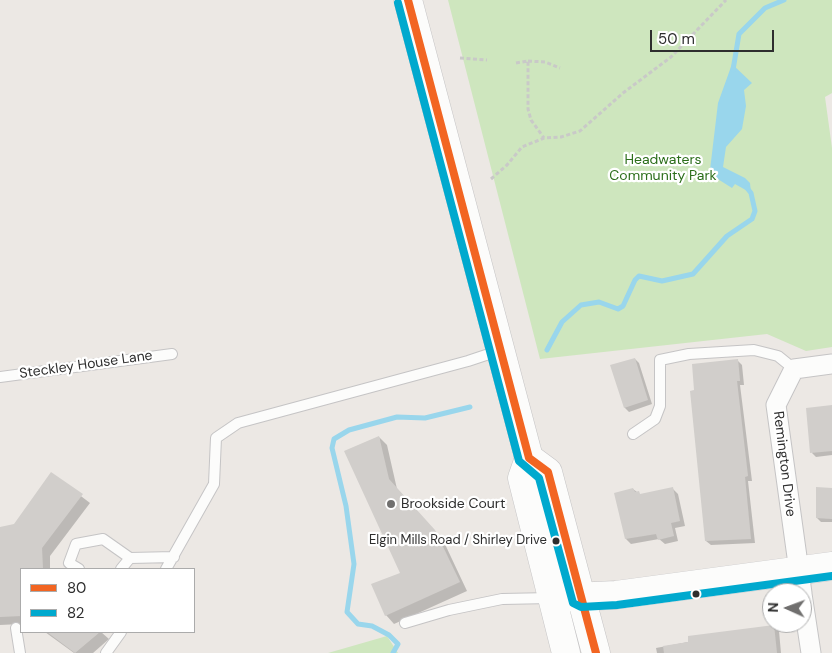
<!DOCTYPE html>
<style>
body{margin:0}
#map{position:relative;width:832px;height:653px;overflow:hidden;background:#ece8e4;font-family:"DM Sans",sans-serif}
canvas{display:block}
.legend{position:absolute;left:20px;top:568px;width:175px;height:65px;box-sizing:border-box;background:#fff;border:1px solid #ababab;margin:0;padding:6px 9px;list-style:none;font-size:15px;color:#2e2e2e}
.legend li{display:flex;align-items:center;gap:10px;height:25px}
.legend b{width:25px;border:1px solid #ababab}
.north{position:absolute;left:762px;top:583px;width:50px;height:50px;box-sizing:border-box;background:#fff;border:1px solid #ababab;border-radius:50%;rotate:272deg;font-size:14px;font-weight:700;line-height:20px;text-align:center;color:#2e2e2e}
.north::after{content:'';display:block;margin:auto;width:18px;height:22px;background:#706f6e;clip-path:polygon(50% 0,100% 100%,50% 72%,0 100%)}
.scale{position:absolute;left:650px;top:30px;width:124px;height:22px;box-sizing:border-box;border:2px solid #2e2e2e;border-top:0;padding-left:6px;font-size:15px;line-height:18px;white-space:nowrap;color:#2e2e2e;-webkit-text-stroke:4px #fff;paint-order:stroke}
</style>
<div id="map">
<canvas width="832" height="653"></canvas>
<ul class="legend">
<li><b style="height:6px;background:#f26522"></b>80</li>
<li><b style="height:6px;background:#00a9ce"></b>82</li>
</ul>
<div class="north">N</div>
<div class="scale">50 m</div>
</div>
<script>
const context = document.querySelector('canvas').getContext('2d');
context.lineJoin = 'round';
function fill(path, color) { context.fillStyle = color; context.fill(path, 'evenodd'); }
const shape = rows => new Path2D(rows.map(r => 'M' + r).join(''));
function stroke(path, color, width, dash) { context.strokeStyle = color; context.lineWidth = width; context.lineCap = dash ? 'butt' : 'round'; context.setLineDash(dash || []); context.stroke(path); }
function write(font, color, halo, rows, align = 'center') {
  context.font = font + ' "DM Sans",sans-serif'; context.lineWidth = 4.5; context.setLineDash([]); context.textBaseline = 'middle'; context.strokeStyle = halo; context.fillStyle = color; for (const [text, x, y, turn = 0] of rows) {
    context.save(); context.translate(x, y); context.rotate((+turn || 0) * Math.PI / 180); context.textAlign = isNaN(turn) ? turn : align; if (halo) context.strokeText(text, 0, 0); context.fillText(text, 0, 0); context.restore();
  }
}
const green = shape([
 [448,0,832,0,832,93,825,97,832,148,832,347,806,351,767,334,540,359],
 [387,636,398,653,328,653]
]);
const water = shape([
 [732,64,752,83,744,90,746,106,742,129,726,147,723,167,745,178,750,183,751,193,735,184,732,188,713,176,710,170,718,103]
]);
const shadow = shape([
 [635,359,639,363,652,404,629,412,625,408,612,366],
 [738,361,742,365,744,385,740,385,752,481,748,481,755,543,711,545,706,541,695,392],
 [832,406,832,455,816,457,812,453],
 [379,437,387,445,397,489,443,540,467,591,394,624,386,615,402,573],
 [52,474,90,503,50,556,50,569,21,569,21,624,0,625,0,528,15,526],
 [672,488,678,494,685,526,675,528,678,541,665,544,659,539,631,544,626,539,633,489,641,495],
 [832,489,832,522,821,522,817,518],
 [773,626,779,631,781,653,657,653,656,648],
 [45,632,101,632,109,639,93,653,74,653]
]);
const stream = shape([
 [733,70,739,34,765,8,784,0],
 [547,350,562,322,581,305,599,302,618,309,623,306,635,280,639,276,662,281,693,274,727,236,752,219,755,211,751,193,747,188],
 [393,653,398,644,389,635,372,626,358,624,347,612,354,564,346,506,332,448,334,439,349,430,397,417,425,418,470,407]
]);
const building = shape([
 [635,358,648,400,624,408,610,365],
 [738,359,740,381,737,381,748,476,745,477,751,539,705,541,690,391,694,390,692,364],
 [832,405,832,451,810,453,806,408],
 [379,436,389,479,435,530,460,582,385,616,371,584,400,573,344,451],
 [51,472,83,494,42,548,43,569,21,569,21,616,0,617,0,527,14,524],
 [673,487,680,521,671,523,674,536,658,540,656,534,625,539,614,493,633,488,635,492,639,491,640,494],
 [816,487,832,488,832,519,816,518],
 [774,625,777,653,664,653,663,646,688,642,688,636],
 [47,632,100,632,75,653]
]);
const path = shape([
 [460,58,487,60],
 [528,61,545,62,560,68],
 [516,63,528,61,528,109,531,120,544,138],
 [491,179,507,165,522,147,544,138,561,137,580,131,623,93,671,57,726,0]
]);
const lane = shape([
 [0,377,172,354],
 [633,434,655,419,660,406,660,360,689,354,754,350,778,356,794,369],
 [79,569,69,563,76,544,103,539,130,558,174,557],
 [121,569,130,558],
 [166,569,214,484,216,438,238,423,468,361,498,351],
 [405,623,449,610,502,599,551,598],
 [16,628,20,653],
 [106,653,121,632]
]);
const street = shape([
 [802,593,776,405,794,369,832,364],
 [802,594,811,653]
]);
const secondary = shape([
 [408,0,529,458,522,478,566,653],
 [529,458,548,472,596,653],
 [552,598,616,595,832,566]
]);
const bus1 = shape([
 [408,0,529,458,548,472,596,653]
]);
const bus2 = shape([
 [398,3,519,461,539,478,573,603,581,607,617,605,832,576]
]);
const markers = [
 [391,504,5,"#706f6e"],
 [556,541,4.5,"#2e2e2e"],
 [696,594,4.5,"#2e2e2e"]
];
const busNames = [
 ["Elgin Mills Road / Shirley Drive",547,541]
];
const parkNames = [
 ["Headwaters",663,160],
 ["Community Park",663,176]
];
const streetNames = [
 ["Steckley House Lane",86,365,-8],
 ["Remington Drive",784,464,83]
];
const poiNames = [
 ["Brookside Court",401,504]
];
fill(green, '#cee6be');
fill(water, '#99d6ec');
fill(shadow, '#0003');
stroke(stream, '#99d6ec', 5);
fill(building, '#d1cecb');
stroke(lane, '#c5c4c5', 12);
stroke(street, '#c5c4c5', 21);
stroke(secondary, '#c5c4c5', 29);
stroke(path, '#c9c9c8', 3, [4, 2.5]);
stroke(lane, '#fcfcfb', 10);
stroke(street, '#fcfcfb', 19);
stroke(secondary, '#fcfcfb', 28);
stroke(bus1, '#f26522', 8);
stroke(bus2, '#00a9ce', 8);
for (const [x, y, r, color] of markers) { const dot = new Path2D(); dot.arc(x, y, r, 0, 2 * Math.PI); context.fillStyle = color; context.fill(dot); stroke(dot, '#fff', 2); }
write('13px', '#2e2e2e', '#fff', busNames, 'right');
write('14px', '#2c6e1b', '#fff', parkNames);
write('14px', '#2e2e2e', '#fff', streetNames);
write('14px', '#2e2e2e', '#fff', poiNames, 'left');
</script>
